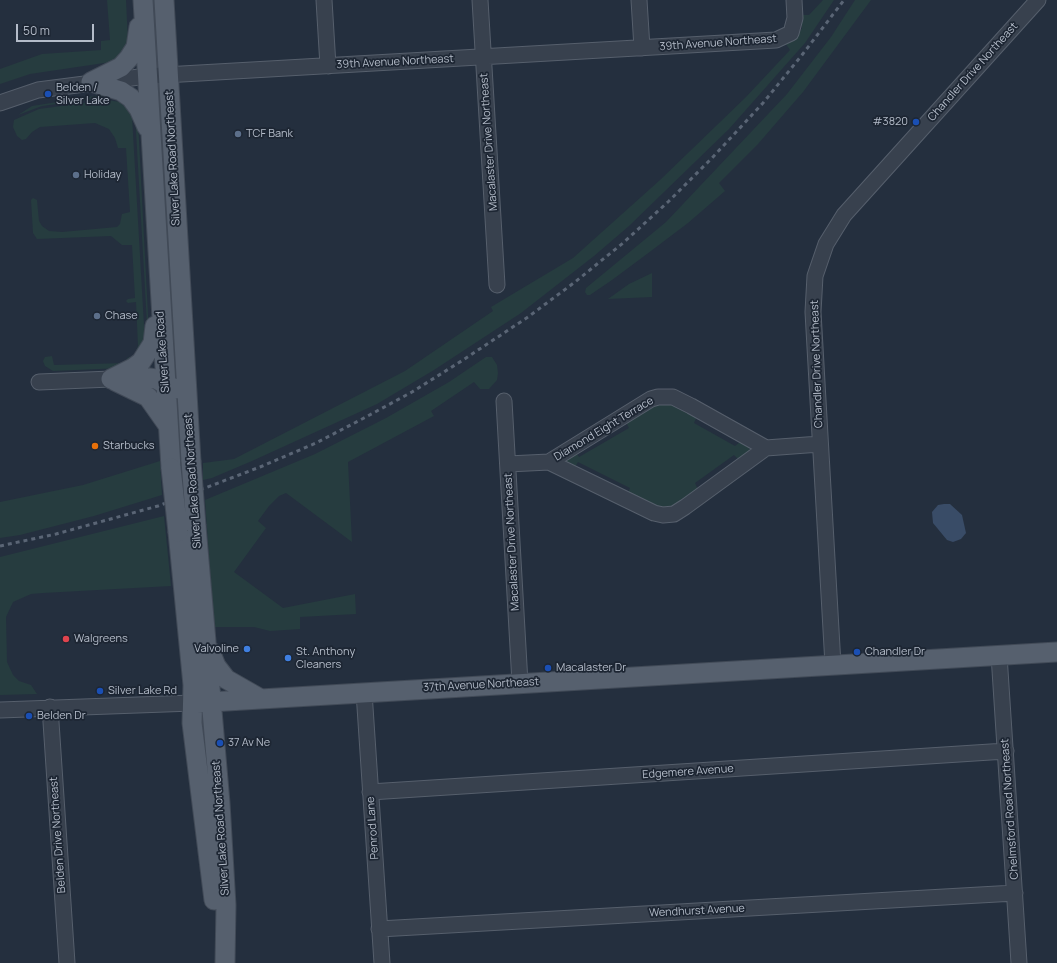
<!DOCTYPE html>
<style>
body{margin:0}
#map{position:relative;width:1057px;height:963px;overflow:hidden;background:#242f3e;font-family:Manrope,sans-serif}
canvas{display:block}
.scale{position:absolute;left:16px;top:24px;width:78px;height:18px;box-sizing:border-box;border:2px solid #b4bcc9;border-top:0;padding-left:5px;font-size:12px;line-height:14px;white-space:nowrap;color:#b4bcc9;-webkit-text-stroke:3px #1d2633;paint-order:stroke}
</style>
<div id="map">
<canvas width="1057" height="963"></canvas>
<div class="scale">50 m</div>
</div>
<script>
const context = document.querySelector('canvas').getContext('2d');
context.lineJoin = 'round';
function fill(path, color) { context.fillStyle = color; context.fill(path, 'evenodd'); }
const shape = rows => new Path2D(rows.map(r => 'M' + r).join(''));
function stroke(path, color, width, dash) { context.strokeStyle = color; context.lineWidth = width; context.lineCap = dash ? 'butt' : 'round'; context.setLineDash(dash || []); context.stroke(path); }
function write(font, color, halo, rows, align = 'center') {
  context.font = font + ' Manrope,sans-serif'; context.lineWidth = 3.5; context.setLineDash([]); context.textBaseline = 'middle'; context.strokeStyle = halo; context.fillStyle = color; for (const [text, x, y, turn = 0] of rows) {
    context.save(); context.translate(x, y); context.rotate((+turn || 0) * Math.PI / 180); context.textAlign = isNaN(turn) ? turn : align; if (halo) context.strokeText(text, 0, 0); context.fillText(text, 0, 0); context.restore();
  }
}
const green = shape([
 [107,0,126,0,128,42,121,57,111,62,30,74,0,84,0,69,42,54,101,50,101,41,110,40],
 [823,0,834,0,805,43,729,129,629,226,594,256,521,313,434,370,377,404,252,461,212,478,203,480,203,463,234,459,405,371,493,311,491,307,573,258,660,180,746,97,790,50,786,44,797,36,802,28,802,15,809,15],
 [855,0,871,0,803,92,758,144,719,183,725,191,688,223,651,251,612,280,590,295,587,295,585,292,586,288,666,222,787,94,831,37],
 [101,95,109,97,42,106,18,115,32,106],
 [106,100,121,102,132,116,145,343,138,352,130,360,127,360,127,358,134,356,138,346,136,302,128,303,126,301,128,299,135,298,132,245,122,245,111,236,37,239,33,233,31,200,33,198,37,200,39,221,42,226,49,231,62,232,117,227,120,224,122,214,130,212,126,148,118,148,115,138,109,129,95,123,40,127,32,132,26,139,22,140,17,136,13,127,14,120,39,109],
 [135,114,138,121,149,334,148,342],
 [652,273,652,297,608,299,629,284],
 [52,356,54,365,127,363,123,368,53,371,45,366,43,361,45,357],
 [486,357,492,357,497,365,498,373,497,380,489,389,480,389,474,382,431,411,434,416,348,462,352,542,286,493,279,496,269,506,258,521,266,528,234,572,283,608,355,594,356,614,300,617,300,629,270,631,254,627,214,627,205,500,315,454,386,418,449,382],
 [669,402,697,416,694,423,735,446,740,442,749,447,750,452,741,462,734,455,695,483,699,492,678,506,662,509,627,495,630,488,578,462,574,469,567,464,565,459,574,450,579,457,629,428,625,420,652,404],
 [160,461,162,495,94,516,20,535,0,538,0,502,83,485],
 [164,516,171,586,43,593,31,594,13,602,6,617,7,662,13,675,19,681,31,685,37,694,0,695,0,557]
]);
const water = shape([
 [944,504,950,504,962,515,966,533,961,539,953,542,947,540,933,523,932,512,938,505]
]);
const minor = shape([
 [324,0,328,66],
 [480,0,497,285],
 [639,0,642,48],
 [0,103,38,90,147,76,776,40,791,33,795,18,794,0],
 [39,382,111,379],
 [504,401,520,683],
 [549,462,654,513,663,515,674,514,685,507,766,448,820,444],
 [508,464,549,462,651,399,658,397,673,397,691,406,766,448],
 [999,655,1019,963],
 [833,665,813,312,815,276,826,244,844,215,1038,0],
 [364,692,382,963],
 [50,707,67,963],
 [0,710,193,703],
 [370,792,1006,751],
 [379,929,1015,893]
]);
const major = shape([
 [143,0,171,468],
 [164,0,191,461],
 [91,82,121,67,129,58,136,47,139,27],
 [91,82,121,91,131,98,139,109,147,127],
 [111,379,133,368,141,362,153,343,155,326],
 [117,379,149,378,156,379,175,389],
 [115,381,148,397,167,424],
 [196,526,220,803,226,905,225,963],
 [178,532,193,685,192,723,214,900],
 [210,651,216,666,226,679,261,699],
 [193,703,1057,652]
]);
const rail = shape([
 [0,546,56,534,158,506,260,467,316,443,364,418,412,392,463,360,528,317,575,282,623,243,669,201,712,158,763,103,802,55,844,0]
]);
const majorBridge = shape([
 [191,461,196,526],
 [171,468,178,532]
]);
const markers = [
 [48,94,4,"#1a4fb4"],
 [916,122,4,"#1a4fb4"],
 [238,134,4,"#5c6f8a"],
 [76,175,4,"#5c6f8a"],
 [97,316,4,"#5c6f8a"],
 [95,446,4,"#e8710a"],
 [66,639,4,"#e0444e"],
 [247,649,4,"#3f7fe0"],
 [857,652,4,"#1a4fb4"],
 [288,658,4,"#3f7fe0"],
 [548,668,4,"#1a4fb4"],
 [100,691,4,"#1a4fb4"],
 [29,716,4,"#1a4fb4"],
 [220,743,4,"#1a4fb4"]
];
const streetNames = [
 ["39th Avenue Northeast",718,43,-4],
 ["39th Avenue Northeast",395,62,-3],
 ["Chandler Drive Northeast",973,72,-48],
 ["Macalaster Drive Northeast",489,142,-94],
 ["Silver Lake Road Northeast",173,158,-93],
 ["Silver Lake Road",163,352,-94],
 ["Chandler Drive Northeast",817,364,-92],
 ["Diamond Eight Terrace",604,429,-31],
 ["Silver Lake Road Northeast",193,481,-94],
 ["Macalaster Drive Northeast",512,542,-93],
 ["37th Avenue Northeast",481,685,-3],
 ["Edgemere Avenue",688,772,-4],
 ["Chelmsford Road Northeast",1010,809,-94],
 ["Silver Lake Road Northeast",221,828,-94],
 ["Penrod Lane",373,828,-94],
 ["Belden Drive Northeast",58,835,-94],
 ["Wendhurst Avenue",697,911,-3]
];
const poiNames = [
 ["Belden /",56,88],
 ["Silver Lake",56,101],
 ["#3820",908,122,"right"],
 ["TCF Bank",246,134],
 ["Holiday",84,175],
 ["Chase",105,316],
 ["Starbucks",103,446],
 ["Walgreens",74,639],
 ["Valvoline",239,649,"right"],
 ["St. Anthony",296,652],
 ["Cleaners",296,665],
 ["Chandler Dr",865,652],
 ["Macalaster Dr",556,668],
 ["Silver Lake Rd",108,691],
 ["Belden Dr",37,716],
 ["37 Av Ne",228,743]
];
fill(green, '#263c3f');
fill(water, '#394c67');
stroke(minor, '#565f6c', 17);
stroke(major, '#414a57', 21);
stroke(minor, '#38414e', 15);
stroke(major, '#56606e', 19);
stroke(rail, '#5a6575', 3, [4, 4]);
stroke(majorBridge, '#414a57', 21, []);
stroke(majorBridge, '#56606e', 19);
for (const [x, y, r, color] of markers) { const dot = new Path2D(); dot.arc(x, y, r, 0, 2 * Math.PI); context.fillStyle = color; context.fill(dot); stroke(dot, '#1d2633', 1.5); }
write('11px', '#b4bcc9', '#1d2633', streetNames);
write('11px', '#b4bcc9', '#1d2633', poiNames, 'left');
</script>
